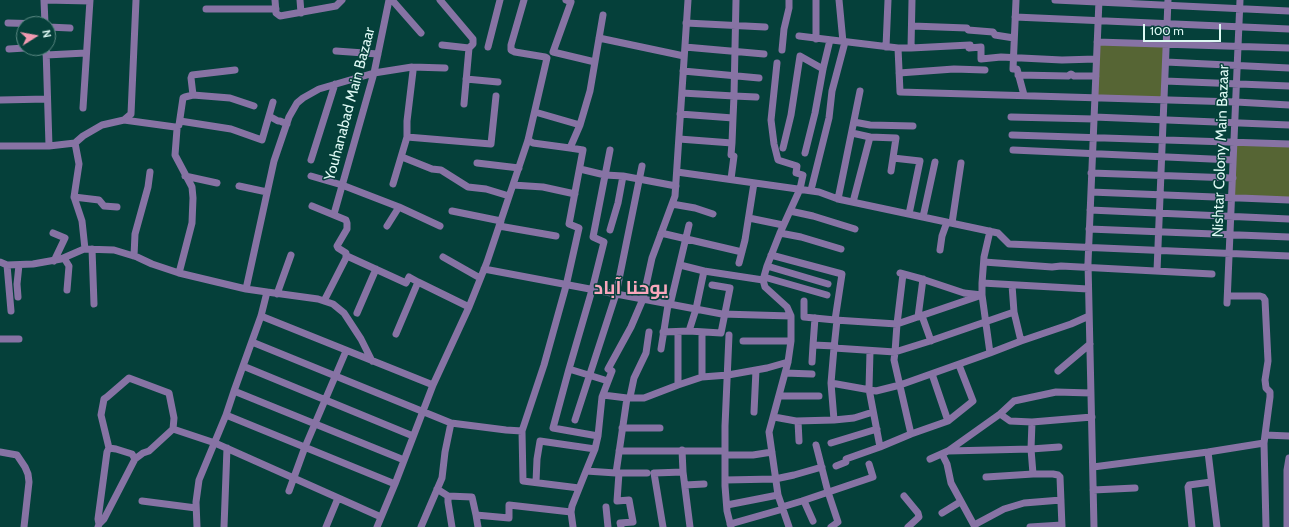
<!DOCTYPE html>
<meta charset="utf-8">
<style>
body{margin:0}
#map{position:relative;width:1289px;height:527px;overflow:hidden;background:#05403a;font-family:Cabin,sans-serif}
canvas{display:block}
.north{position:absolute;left:16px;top:16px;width:40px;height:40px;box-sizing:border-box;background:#05403a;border:1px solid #5c8a84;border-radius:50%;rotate:79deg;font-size:11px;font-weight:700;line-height:16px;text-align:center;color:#def9f4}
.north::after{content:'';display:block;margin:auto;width:14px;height:18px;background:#f19ab1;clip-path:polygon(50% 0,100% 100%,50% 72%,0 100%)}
.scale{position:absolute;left:1143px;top:24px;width:78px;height:18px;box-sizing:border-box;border:2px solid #def9f4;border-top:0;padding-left:5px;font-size:12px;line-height:14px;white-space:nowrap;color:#def9f4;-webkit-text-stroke:3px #05403a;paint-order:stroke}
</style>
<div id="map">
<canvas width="1289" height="527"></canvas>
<div class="north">N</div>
<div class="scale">100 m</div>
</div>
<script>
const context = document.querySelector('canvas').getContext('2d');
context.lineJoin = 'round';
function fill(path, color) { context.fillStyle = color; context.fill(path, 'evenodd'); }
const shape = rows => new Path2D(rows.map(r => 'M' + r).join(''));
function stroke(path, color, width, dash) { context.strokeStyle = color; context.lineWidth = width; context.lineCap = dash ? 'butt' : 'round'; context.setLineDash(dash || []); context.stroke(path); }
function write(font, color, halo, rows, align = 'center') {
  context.font = font + ' Cabin,Cairo,sans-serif'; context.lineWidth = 3; context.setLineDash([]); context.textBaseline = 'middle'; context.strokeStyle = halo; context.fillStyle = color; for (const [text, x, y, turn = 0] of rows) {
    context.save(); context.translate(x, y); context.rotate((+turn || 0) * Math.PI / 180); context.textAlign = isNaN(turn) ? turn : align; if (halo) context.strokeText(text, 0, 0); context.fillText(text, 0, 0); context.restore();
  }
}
const green = shape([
 [1097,42,1167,44,1164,100,1095,98],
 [1234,141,1289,144,1289,200,1232,198]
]);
const minor = shape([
 [44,0,45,24],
 [45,0,90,1],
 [275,0,276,13,280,16,336,6,342,0],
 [300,0,301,13],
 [392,0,421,33],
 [440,0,473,39,473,44,469,48,464,104],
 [566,0,571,2,553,52,595,62],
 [736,0,734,96,756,97],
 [839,0,843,42],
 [912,0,911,48,898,48,900,92,1236,102,1289,105],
 [1016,0,1013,69,1017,69,1024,95],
 [1055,0,1289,11],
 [206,9,276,9],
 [1015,17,1289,29],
 [8,23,45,24],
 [686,23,765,27],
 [912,26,967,28,968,30,993,32,995,35,1014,38],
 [48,27,70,28],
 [799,36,898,48],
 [599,38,684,56],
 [816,39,816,0],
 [1097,42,1289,48],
 [442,45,469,48],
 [488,47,500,0],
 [685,47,764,54],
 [886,47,888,0],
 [46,48,49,146],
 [911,48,970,45,969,48,981,47,981,59,1001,57,1062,60,1096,59],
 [9,49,25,48],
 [782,50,784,29,789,8,789,0],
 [336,51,378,54],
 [46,55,86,53],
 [1166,62,1289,68],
 [777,63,771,120,774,144,778,160,797,166,796,173,803,175,800,189,780,233,767,266,763,280,765,287,787,307,791,316,791,341,788,362,769,432,778,495,789,527],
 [412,67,445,68],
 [683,71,759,78],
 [899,73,954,69,985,70],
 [1018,75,1068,76,1071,74,1074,76,1096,76],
 [466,79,498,82],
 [1165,81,1289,86],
 [682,93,734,96,733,118],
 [193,95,191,78,192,75,235,70],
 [0,100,47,99],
 [83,108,90,0],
 [535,112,580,125],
 [680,114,733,118,732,143],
 [269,116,278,121,280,121,287,124],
 [1011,117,1094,119],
 [1094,117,1289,125],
 [124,120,175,127,177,129,175,155,192,187,193,198,192,223,179,273],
 [180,121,231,129,262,140,273,102],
 [854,122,870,125,913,126],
 [179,125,183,98,185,97,193,95,230,98,254,106],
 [852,133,870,137,853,202],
 [1012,135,1289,144],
 [407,137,491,144,496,96],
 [870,137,896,138,891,171],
 [679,139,732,143,731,155,734,156,731,179],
 [528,140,533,143,570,148],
 [75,143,79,164,74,197,82,221,85,249],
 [0,146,49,146,75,143,83,136,102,125,124,120,131,114,136,0],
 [783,148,791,115,800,56,823,69],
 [1013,150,1233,160],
 [805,153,815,113,823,69,830,40],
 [402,157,432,169,441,170,468,187,486,189,509,196],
 [893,158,920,161,909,214],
 [311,160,335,84],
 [477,163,519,168],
 [580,169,605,175,623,176,618,203,610,230],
 [677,172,819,192,838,199,998,233,1009,244,1289,256],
 [1091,173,1233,178],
 [185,176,217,183],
 [311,176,342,185,399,207,387,226],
 [623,176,676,186],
 [513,185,543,187,575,194],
 [239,186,267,192],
 [811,190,829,118,832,91,845,42],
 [1091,192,1289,200],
 [74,197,99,200,104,206,117,207],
 [838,199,860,91],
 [672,204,695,208,713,214],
 [312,206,346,220,347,223,347,229,337,246,338,248,346,253,346,258,324,301],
 [399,207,440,226],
 [1090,210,1289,219],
 [452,211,501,221],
 [790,211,813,216,855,229],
 [334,214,374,73,389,0],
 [923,217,935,162],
 [749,218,783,225],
 [952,223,961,163],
 [499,226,556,236],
 [1089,229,1289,237],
 [990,231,984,257,982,283,1088,289],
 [53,233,65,238,54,261],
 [661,233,742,252],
 [780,233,801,237,841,249],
 [92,249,94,304],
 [940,250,942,236,947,222],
 [771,255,842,274,835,320,804,317,804,301],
 [134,256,135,234,148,187,150,172],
 [347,256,406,283,409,277,418,282],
 [443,257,480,278],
 [64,258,69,266,67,290],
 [0,262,7,265,33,264,61,259,84,249,114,250,137,257,152,264,179,273,246,289,267,292,261,316,234,391,226,415,199,480,196,502,197,527],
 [984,262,1052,267,1061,266,1212,274],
 [739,263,745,240,754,183],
 [7,265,11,311],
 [767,266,828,284],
 [484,269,722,314,791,316],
 [704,271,763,280],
 [1157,271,1168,0],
 [764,277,827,295],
 [982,283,982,295,897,324,895,352,927,342,1014,312,1012,285],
 [246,289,274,161,289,117,297,103,303,98,319,89,374,73,412,67,413,71,407,121,407,137,393,184],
 [267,292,318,299,333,304,344,313,361,339,372,361],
 [277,294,291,255],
 [1228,296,1260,296,1263,297,1265,300,1268,361,1265,380,1266,388,1270,392,1270,397,1265,435,1289,436],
 [18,297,17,284,19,265],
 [1227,303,1240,0],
 [670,305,689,225],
 [357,313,376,269],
 [261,316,433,385],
 [922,316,931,341],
 [918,317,923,279],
 [815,318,813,345,835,346],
 [835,320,897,324,903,274],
 [837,320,834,348,895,352,894,360,911,434,880,447],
 [689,331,721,333,730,288,712,285],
 [663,332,689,331,696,309,704,271,680,265],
 [396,334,418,282,469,307],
 [0,339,19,339],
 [743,341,791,341],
 [1021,341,1071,324,1089,316],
 [252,342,451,423,445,452,442,478,421,527],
 [834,348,831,383,876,391,900,385,990,353,982,295,964,293,922,279,900,273],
 [661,349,668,305],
 [990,353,1021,341,1014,312],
 [812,362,813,345],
 [243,366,413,436],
 [569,369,553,428,598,436],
 [1058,371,1090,344],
 [785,373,812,374],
 [932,374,948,421,973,401,959,365],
 [702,377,702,332],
 [608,381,569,369,592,290,604,242,593,237,610,150],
 [831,383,834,420],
 [678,385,702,377,728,375,767,368,788,362],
 [234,391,404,460],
 [603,395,627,398,644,398,678,385,678,332],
 [779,396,819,396],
 [630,397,634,378,646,353,649,332],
 [754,412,756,370],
 [1000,414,1010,421,1032,422],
 [226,415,395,484],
 [774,417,796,421,834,420,854,418,873,412],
 [575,420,616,294,642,166],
 [798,421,799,441],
 [451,423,506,430,522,431],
 [622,428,660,428],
 [173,429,215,443,381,517],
 [911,434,948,421],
 [831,443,877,429],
 [1264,443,1266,527],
 [816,445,828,492,838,522,831,527],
 [682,450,683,472,690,527],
 [619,451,725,451],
 [948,451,1000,414,1014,401,1056,392,1091,393],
 [0,452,17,455,25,467,28,474,29,482,24,527],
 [1208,452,1217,527],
 [942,454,947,464,951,483,975,527],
 [725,455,725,426,729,335],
 [930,459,948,451,1031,449,1032,422,1092,417],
 [836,466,846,462,846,459,880,447,869,389,870,351],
 [1093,467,1208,452,1264,443,1265,435],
 [586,471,595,449,598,436,602,397,612,371,608,369,631,327,643,299,652,258,675,196,688,0],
 [616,473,647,473],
 [619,473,617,501,629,500,633,522,620,523,621,527],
 [1033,474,1053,474,1058,475,1060,477,1062,527],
 [986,477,1033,474,1031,449,1059,447],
 [725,480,775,479,794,475,822,467],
 [536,482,537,459,540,441,595,449],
 [685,485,704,484],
 [579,488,523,481,522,431,544,365,566,286,579,228,569,224,583,150,570,148,580,125,590,91,603,15],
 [437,489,448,496,448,502,452,527],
 [1093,490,1135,488],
 [289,491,305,447,346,351],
 [448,496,472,497,476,515,509,518,509,505,571,512],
 [904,496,918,513,919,517,908,527],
 [142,501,196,508],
 [804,501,813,521],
 [727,505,778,495],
 [606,507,608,527],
 [782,507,802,501,873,477,869,464],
 [942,513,960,502],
 [476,515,478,527],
 [99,524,98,519,107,452,109,448,116,449,132,454,135,459],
 [730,524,783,509],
 [974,525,1004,509,1024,503,1061,500],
 [98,527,99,524,104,519,135,459,143,453,149,451,173,429,174,418,169,393,129,378,107,397,104,399,101,415,109,448],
 [224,527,227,448],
 [326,527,338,498],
 [377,527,395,484,433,385,469,307,487,262,528,140,547,58,545,57,515,52,511,50,511,45,524,0],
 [573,527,571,512,572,506,586,471,616,473,627,398],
 [663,527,654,473,683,472],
 [731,527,727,511,725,486,725,455,753,455,772,452],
 [1030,527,1062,525],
 [1094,527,1088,263,1099,0],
 [1192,527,1188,487,1189,485,1211,482],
 [1287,527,1287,470,1289,458]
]);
const streetNames = [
 ["Youhanabad Main Bazaar",350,104,-75],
 ["Nishtar Colony Main Bazaar",1221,151,-88]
];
const districtNames = [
 ["یوحنا آباد",631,288]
];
fill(green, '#566534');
stroke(minor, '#8773a4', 7);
write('15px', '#def9f4', '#05403a', streetNames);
write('bold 19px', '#f9a7bc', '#05403a', districtNames);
</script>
